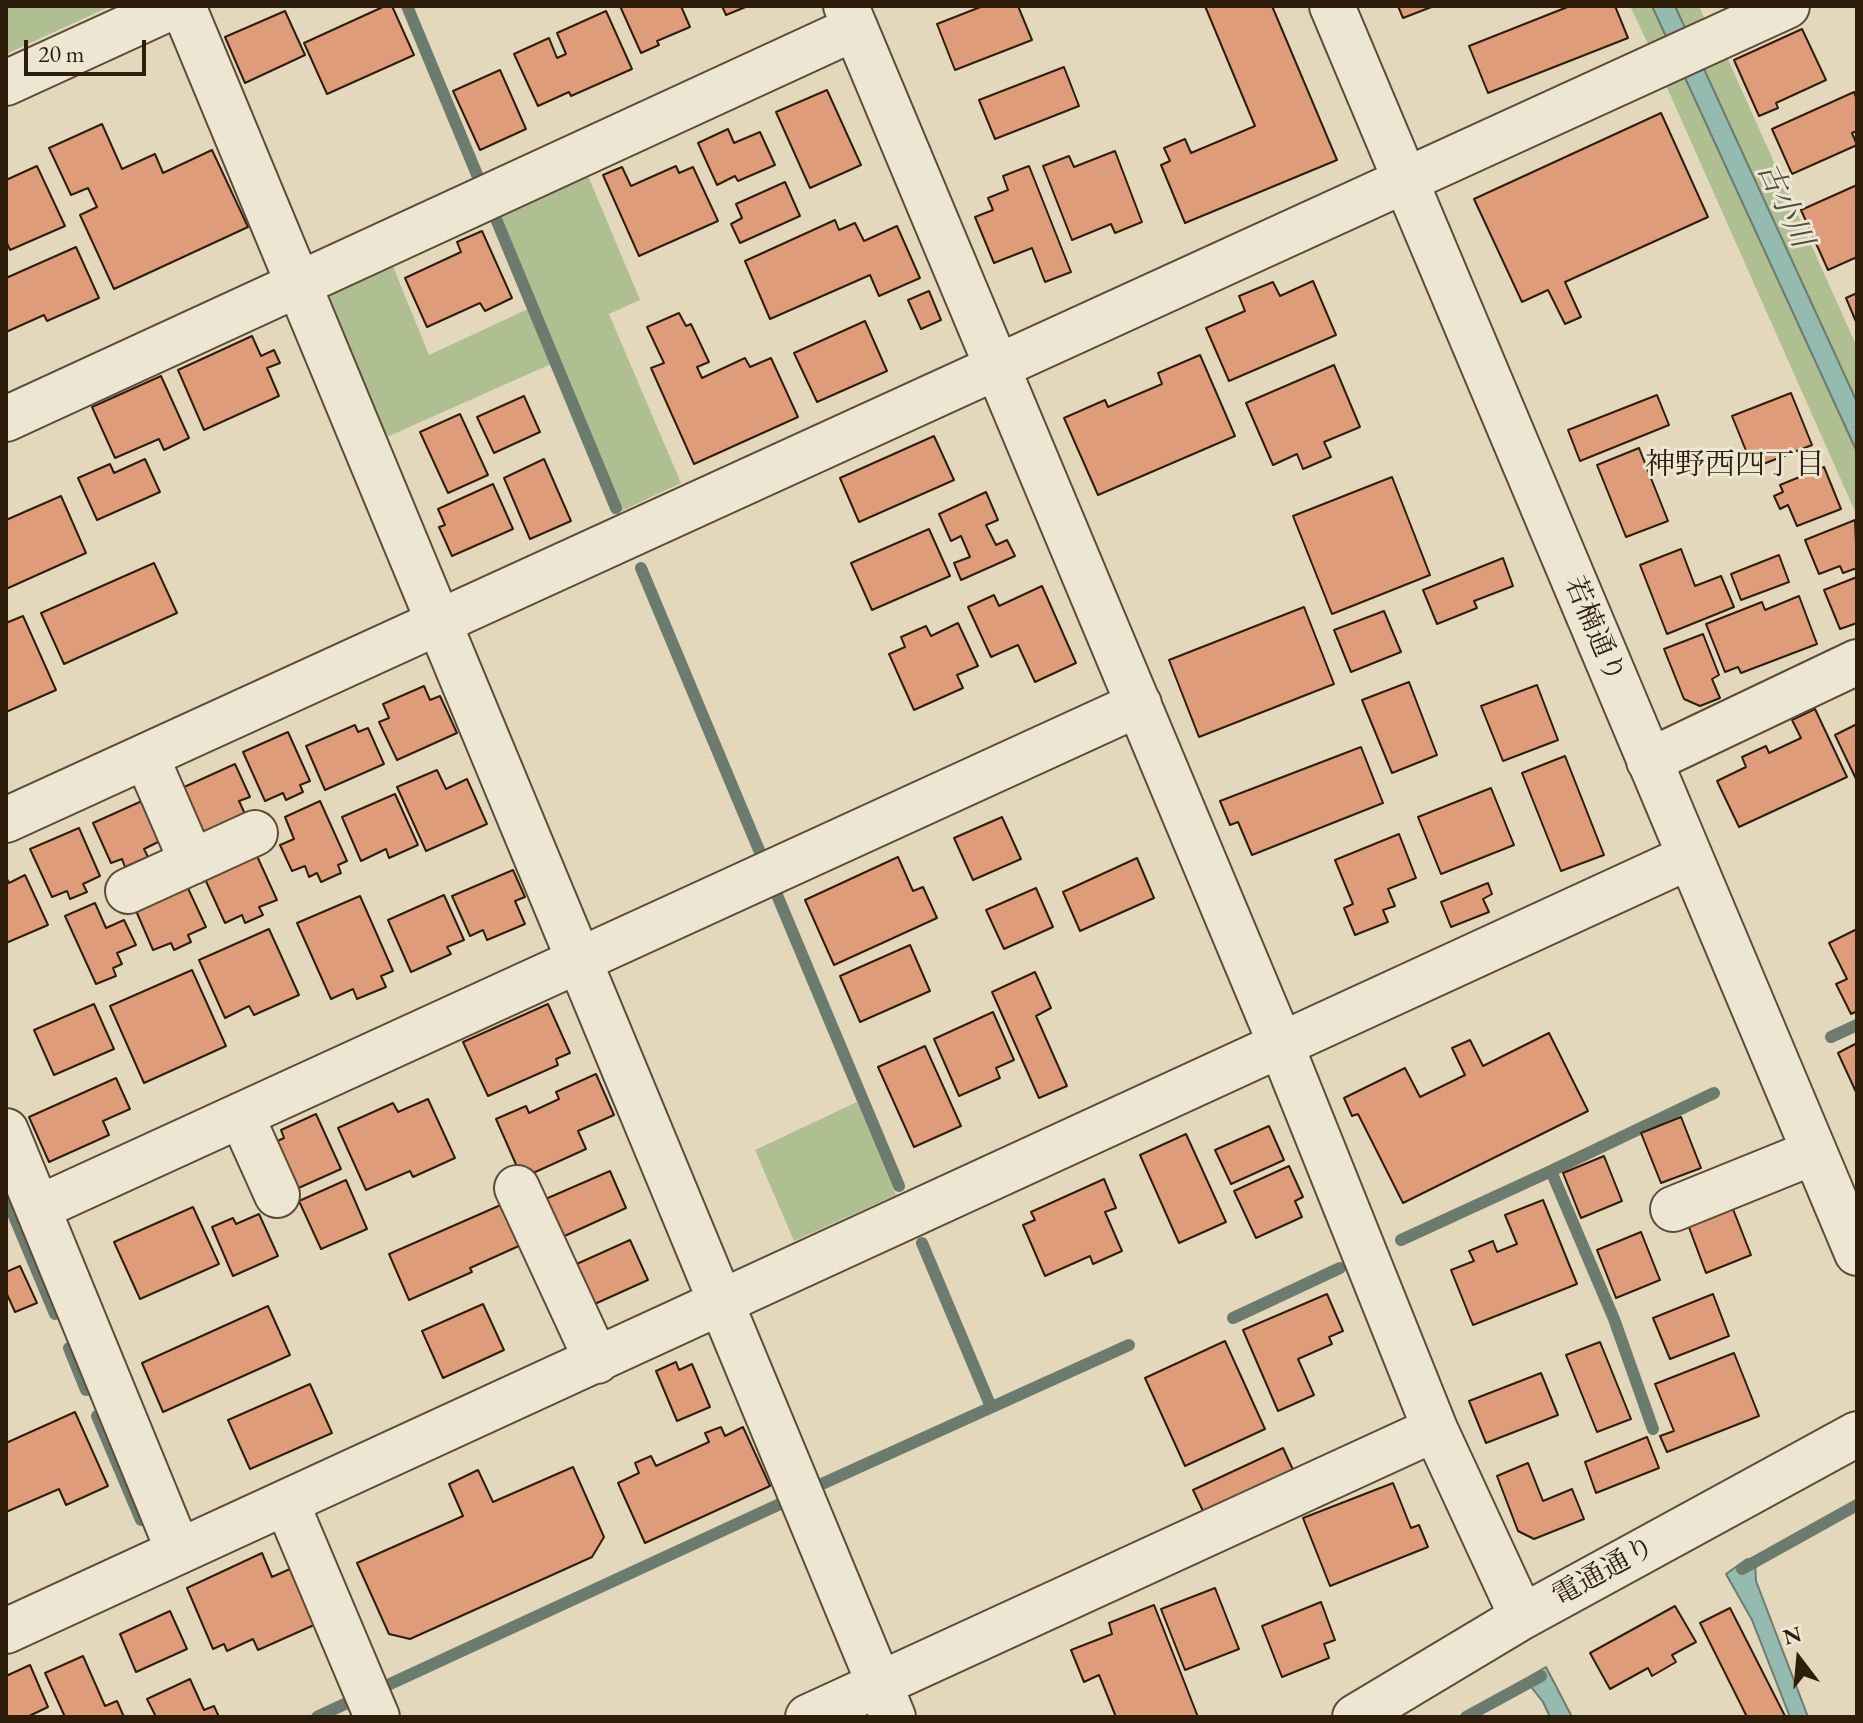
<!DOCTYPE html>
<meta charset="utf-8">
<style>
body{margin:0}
#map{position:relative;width:1863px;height:1723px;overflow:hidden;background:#e3d8bb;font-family:"EB Garamond",serif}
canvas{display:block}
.frame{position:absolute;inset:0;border:8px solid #2f1d0b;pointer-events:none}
.north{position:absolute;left:1759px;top:1619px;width:80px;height:80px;-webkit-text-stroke:6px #ede6d3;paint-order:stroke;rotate:344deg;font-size:22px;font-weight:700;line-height:32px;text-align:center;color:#2f1d0b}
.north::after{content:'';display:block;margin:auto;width:28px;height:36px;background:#2f1d0b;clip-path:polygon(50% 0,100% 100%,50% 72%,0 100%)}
.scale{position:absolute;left:24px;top:40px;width:122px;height:36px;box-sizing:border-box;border:4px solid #2f1d0b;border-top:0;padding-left:10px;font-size:24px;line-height:28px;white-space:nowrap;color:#2f1d0b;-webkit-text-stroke:6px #ede6d3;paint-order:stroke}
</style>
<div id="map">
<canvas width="1863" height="1723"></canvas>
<div class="frame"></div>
<div class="north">N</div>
<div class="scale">20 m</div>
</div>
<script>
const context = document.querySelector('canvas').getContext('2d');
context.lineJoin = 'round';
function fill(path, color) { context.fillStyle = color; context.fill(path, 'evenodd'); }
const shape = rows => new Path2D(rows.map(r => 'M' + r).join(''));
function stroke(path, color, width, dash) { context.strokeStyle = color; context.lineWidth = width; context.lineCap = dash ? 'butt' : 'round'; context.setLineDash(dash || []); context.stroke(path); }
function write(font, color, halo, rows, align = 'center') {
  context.font = font + ' "EB Garamond","Noto Serif JP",serif'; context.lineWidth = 6; context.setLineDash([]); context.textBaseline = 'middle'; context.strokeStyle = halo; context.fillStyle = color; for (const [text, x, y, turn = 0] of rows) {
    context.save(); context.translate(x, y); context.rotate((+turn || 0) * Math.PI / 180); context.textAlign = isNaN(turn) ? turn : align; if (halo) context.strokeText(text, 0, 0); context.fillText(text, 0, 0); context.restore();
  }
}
const green = shape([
 [6,6,111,6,6,54],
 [1630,6,1652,6,1668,42,1651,50],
 [1675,6,1699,6,1707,24,1687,33],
 [1726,55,1857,347,1857,402,1702,66],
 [1683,75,1857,452,1857,516,1665,83],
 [586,171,640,300,609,314,681,483,613,515,551,364,380,440,325,307,337,282,390,259,429,355,528,309,489,214],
 [857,1102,896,1195,794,1241,755,1150]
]);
const water = shape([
 [1652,6,1675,6,1857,402,1857,452,1652,6],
 [1747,1559,1755,1562,1756,1581,1808,1717,1790,1717,1752,1620,1726,1574,1747,1559],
 [1546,1667,1572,1717,1550,1717,1543,1702,1528,1683,1529,1677,1546,1667]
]);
const stream = shape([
 [407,6,478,177],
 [496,219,616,508],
 [641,568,759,850],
 [777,895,899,1186],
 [1831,1037,1857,1025],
 [1551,1171,1714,1093],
 [6,1197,55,1314],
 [1401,1240,1551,1171,1614,1319,1653,1429],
 [922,1243,991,1407],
 [1233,1318,1340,1268],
 [69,1348,86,1390],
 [97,1416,141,1520],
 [824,1483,1129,1345],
 [1742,1569,1857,1505],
 [390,1684,780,1504],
 [317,1717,349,1702],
 [1466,1717,1541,1676]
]);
const building = shape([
 [385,6,392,6,414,55,327,94,304,43,385,6],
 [620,6,681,6,690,27,657,41,659,45,641,53,620,6],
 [722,6,748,6,726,15,722,6],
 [983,6,1018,6,1032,40,955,70,937,24,983,6],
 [1205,6,1272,6,1337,160,1185,223,1161,165,1170,161,1164,148,1185,139,1191,153,1255,126,1205,6],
 [1398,6,1434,6,1403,18,1398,6],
 [1570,6,1615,6,1628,38,1488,93,1469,46,1570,6],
 [285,11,305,55,245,83,225,37,285,11],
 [606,11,632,69,571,96,569,92,538,106,514,54,549,38,557,58,566,54,557,33,606,11],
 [1802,29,1826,80,1776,103,1778,108,1759,116,1734,60,1802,29],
 [1064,67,1079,106,995,139,979,100,1064,67],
 [500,70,526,129,480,150,453,91,500,70],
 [827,90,861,165,810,188,776,112,827,90],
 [1854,92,1857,100,1857,131,1852,133,1857,145,1792,174,1772,129,1854,92],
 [1661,113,1708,217,1565,282,1581,317,1565,324,1548,290,1522,302,1474,199,1661,113],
 [102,124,122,169,155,154,163,173,212,150,248,227,114,289,80,215,97,207,88,188,71,195,49,148,102,124],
 [728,129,734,143,760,132,775,165,738,181,735,176,717,185,698,143,728,129],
 [1115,151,1142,222,1115,233,1111,224,1072,240,1043,166,1069,156,1074,167,1115,151],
 [37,166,65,226,10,250,6,241,6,180,37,166],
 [676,166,679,173,693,167,718,221,639,256,603,175,622,167,631,186,676,166],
 [1029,166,1071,272,1045,282,1032,248,994,263,975,217,993,210,988,198,1008,190,1003,176,1029,166],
 [785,182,800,216,740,243,731,224,742,218,736,204,785,182],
 [1857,185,1857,257,1828,270,1801,210,1857,185],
 [835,220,839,230,855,223,864,241,897,226,920,278,879,296,870,275,770,319,745,261,835,220],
 [482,231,512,298,485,311,480,303,427,327,405,278,461,252,457,242,482,231],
 [76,247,99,298,47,321,44,315,6,332,6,278,76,247],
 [1313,281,1336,335,1229,381,1206,328,1245,311,1239,296,1273,282,1280,296,1313,281],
 [929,291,941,320,921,329,908,300,929,291],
 [1857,293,1857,324,1846,298,1857,293],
 [679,313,686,326,691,324,709,362,697,367,702,378,745,358,750,367,771,358,798,417,694,464,651,368,664,363,647,327,679,313],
 [865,321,887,371,817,402,794,353,865,321],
 [252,336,261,356,274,350,280,363,267,368,279,396,204,430,178,370,252,336],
 [1200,355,1235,436,1098,495,1064,418,1105,400,1108,407,1162,384,1158,373,1200,355],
 [1334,365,1360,427,1324,442,1331,457,1303,469,1297,454,1273,465,1246,403,1334,365],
 [161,376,189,438,164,450,159,439,115,458,92,407,161,376],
 [1791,393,1812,445,1753,468,1732,416,1791,393],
 [1657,395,1669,425,1580,461,1568,430,1657,395],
 [524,396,540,432,494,453,477,417,524,396],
 [460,414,488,475,448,493,420,432,460,414],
 [934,436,954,480,859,522,840,478,934,436],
 [1639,448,1668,521,1626,537,1597,465,1639,448],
 [145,459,160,492,97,520,78,478,110,464,114,473,145,459],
 [544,459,571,521,530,539,504,478,544,459],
 [1824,467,1841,509,1797,526,1788,505,1780,509,1774,496,1783,492,1780,485,1824,467],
 [1392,477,1430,575,1332,614,1293,516,1392,477],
 [493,484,513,529,452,556,439,527,445,525,438,509,493,484],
 [986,492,998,520,986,525,996,545,1007,540,1015,556,961,580,954,563,970,557,961,536,951,541,939,514,986,492],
 [61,496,86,553,6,589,6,520,61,496],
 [1855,520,1857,568,1843,573,1840,566,1819,574,1805,540,1855,520],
 [929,529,950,576,872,610,851,563,929,529],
 [1681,549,1695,586,1721,576,1734,607,1667,634,1640,565,1681,549],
 [1779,555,1789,582,1741,600,1731,574,1779,555],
 [1503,558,1513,586,1474,601,1477,608,1437,624,1423,590,1503,558],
 [154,563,177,613,64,664,41,613,154,563],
 [1857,577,1857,623,1840,629,1824,590,1857,577],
 [1042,586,1076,663,1035,682,1018,645,991,657,968,607,994,595,999,606,1042,586],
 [1799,596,1817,644,1741,673,1738,667,1725,672,1706,624,1762,602,1765,610,1799,596],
 [1304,607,1334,684,1199,737,1169,660,1304,607],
 [1384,611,1401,652,1351,672,1334,630,1384,611],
 [23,616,56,690,6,712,6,623,23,616],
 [958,623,978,666,957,675,963,688,914,710,889,654,905,647,901,637,926,626,931,636,958,623],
 [1703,634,1719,675,1712,679,1720,698,1700,706,1684,699,1664,649,1703,634],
 [1409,682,1437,755,1392,773,1362,700,1409,682],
 [1537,685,1558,740,1503,761,1481,706,1537,685],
 [424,686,430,700,440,696,457,733,397,760,379,722,389,718,383,704,424,686],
 [1815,709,1847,777,1739,827,1717,781,1746,767,1742,757,1766,746,1769,753,1801,738,1792,720,1815,709],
 [1857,724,1857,781,1835,735,1857,724],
 [355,725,358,732,368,728,384,764,325,790,306,746,355,725],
 [288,732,310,781,300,785,303,792,286,800,283,793,265,801,243,752,288,732],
 [1361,747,1383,803,1252,855,1238,822,1230,825,1220,801,1361,747],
 [1565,756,1604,855,1561,871,1522,773,1565,756],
 [235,764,250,797,239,801,245,814,201,833,182,788,235,764],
 [437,770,446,789,467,779,487,824,426,851,397,787,437,770],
 [1491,788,1514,845,1441,874,1418,817,1491,788],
 [395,794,418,845,389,858,386,849,361,861,342,817,395,794],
 [142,801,160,841,144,849,148,857,125,867,122,859,111,863,93,823,142,801],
 [320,801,347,861,338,865,341,873,321,882,317,873,309,877,305,866,292,871,280,845,294,839,285,817,320,801],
 [1002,817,1021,859,973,880,954,838,1002,817],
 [79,828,100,876,83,884,87,892,70,899,67,891,52,897,30,849,79,828],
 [1399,834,1416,878,1388,889,1395,906,1383,910,1388,922,1355,935,1344,908,1353,904,1335,860,1399,834],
 [257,856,277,900,259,907,263,915,245,923,242,915,225,923,205,879,257,856],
 [898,857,913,891,923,887,937,918,834,965,805,900,898,857],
 [1137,858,1154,898,1080,931,1063,892,1137,858],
 [513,870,525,897,515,901,525,924,487,940,483,930,470,936,452,896,513,870],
 [25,875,48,925,6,943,6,877,9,883,25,875],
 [1488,883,1492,894,1483,899,1489,912,1451,927,1441,902,1488,883],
 [186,884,206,927,188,935,191,942,174,950,171,943,153,950,134,906,186,884],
 [1036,888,1053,927,1004,949,986,910,1036,888],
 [444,895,464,940,447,947,451,954,411,972,388,920,444,895],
 [360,896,393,971,381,976,386,987,357,999,353,989,331,999,297,923,360,896],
 [95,903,106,928,124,920,136,945,117,953,122,964,113,968,116,976,96,984,65,916,95,903],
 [269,929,299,995,254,1015,249,1006,225,1018,199,960,269,929],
 [1857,929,1857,1011,1851,1014,1836,984,1847,979,1829,943,1857,929],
 [910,945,930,991,860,1022,840,976,910,945],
 [192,970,226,1046,144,1083,110,1006,192,970],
 [1035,972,1051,1008,1036,1016,1067,1086,1039,1098,992,992,1035,972],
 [94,1004,114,1049,54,1075,34,1030,94,1004],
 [548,1004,570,1053,556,1059,558,1065,488,1096,463,1042,548,1004],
 [993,1012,1014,1060,996,1068,1000,1078,959,1096,934,1039,993,1012],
 [1549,1033,1588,1111,1403,1203,1358,1114,1352,1116,1344,1098,1405,1068,1420,1097,1465,1075,1452,1048,1470,1040,1483,1066,1549,1033],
 [1857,1043,1857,1092,1856,1092,1838,1053,1857,1043],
 [925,1046,961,1126,914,1147,878,1067,925,1046],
 [596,1074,614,1115,578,1131,586,1149,522,1178,496,1119,526,1106,529,1113,559,1099,556,1092,596,1074],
 [116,1078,130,1109,103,1121,109,1135,49,1162,29,1117,116,1078],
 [428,1099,455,1158,413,1177,410,1171,366,1190,338,1128,393,1103,398,1112,428,1099],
 [316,1114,341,1169,294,1190,273,1143,284,1138,281,1130,316,1114],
 [1681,1117,1701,1168,1661,1183,1641,1133,1681,1117],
 [1269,1126,1284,1160,1231,1184,1215,1150,1269,1126],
 [1186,1134,1226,1222,1179,1243,1140,1155,1186,1134],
 [1604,1156,1622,1201,1581,1218,1563,1173,1604,1156],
 [1289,1166,1303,1197,1295,1201,1302,1217,1256,1238,1234,1191,1289,1166],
 [610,1171,626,1208,558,1239,541,1201,610,1171],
 [1104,1179,1116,1208,1105,1212,1122,1251,1093,1264,1090,1256,1045,1276,1023,1225,1035,1220,1031,1212,1104,1179],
 [346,1180,367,1229,321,1249,299,1201,346,1180],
 [1543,1200,1577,1284,1473,1325,1451,1270,1474,1261,1469,1251,1493,1241,1497,1252,1517,1244,1505,1215,1543,1200],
 [503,1204,521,1245,470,1268,472,1272,409,1300,389,1254,503,1204],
 [1731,1204,1751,1255,1706,1273,1687,1222,1731,1204],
 [193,1207,219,1264,140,1299,114,1242,193,1207],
 [259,1214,278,1256,233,1276,212,1227,233,1218,236,1224,259,1214],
 [1641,1232,1660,1280,1616,1298,1597,1250,1641,1232],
 [630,1240,648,1280,588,1307,570,1267,630,1240],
 [20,1266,37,1303,15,1312,6,1292,6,1272,20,1266],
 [1327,1294,1343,1331,1329,1337,1332,1344,1298,1359,1314,1395,1278,1411,1243,1330,1327,1294],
 [1713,1294,1729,1336,1670,1359,1653,1318,1713,1294],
 [483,1304,504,1350,443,1378,422,1331,483,1304],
 [268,1306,290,1355,163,1412,142,1363,268,1306],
 [1225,1341,1265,1429,1185,1466,1145,1378,1225,1341],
 [1600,1342,1631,1419,1597,1432,1566,1355,1600,1342],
 [1734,1353,1759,1416,1667,1452,1660,1436,1674,1431,1655,1384,1734,1353],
 [676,1362,679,1370,692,1364,710,1407,677,1421,656,1371,676,1362],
 [1541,1373,1558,1415,1486,1443,1469,1401,1541,1373],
 [310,1384,332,1433,250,1469,228,1420,310,1384],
 [75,1412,108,1486,66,1505,59,1489,6,1512,6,1443,75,1412],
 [721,1427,725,1436,743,1427,770,1486,645,1543,618,1483,639,1473,635,1463,651,1456,656,1466,709,1442,705,1433,721,1427],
 [1647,1437,1659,1468,1596,1493,1585,1462,1647,1437],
 [1283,1448,1294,1472,1204,1513,1193,1490,1283,1448],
 [1528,1463,1543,1501,1572,1489,1584,1519,1534,1539,1518,1531,1497,1476,1528,1463],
 [573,1467,604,1537,592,1557,410,1639,389,1634,357,1563,463,1516,449,1484,478,1470,493,1502,573,1467],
 [1393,1483,1411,1528,1419,1525,1428,1547,1330,1586,1303,1518,1393,1483],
 [262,1553,272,1577,290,1569,314,1625,258,1650,253,1639,227,1651,224,1644,213,1649,187,1588,262,1553],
 [1215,1588,1239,1649,1185,1670,1161,1609,1215,1588],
 [1321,1602,1335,1640,1324,1644,1329,1658,1282,1677,1262,1626,1321,1602],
 [1154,1605,1198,1717,1116,1717,1099,1675,1084,1682,1071,1650,1112,1634,1109,1623,1154,1605],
 [1675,1606,1696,1642,1672,1655,1676,1662,1652,1676,1648,1668,1610,1689,1590,1653,1675,1606],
 [1730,1608,1785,1716,1747,1717,1700,1623,1730,1608],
 [170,1611,187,1649,136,1672,120,1634,170,1611],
 [83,1656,105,1706,117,1701,124,1717,65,1717,45,1673,83,1656],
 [30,1665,48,1707,27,1717,6,1717,6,1676,30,1665],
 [190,1679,204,1710,214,1706,219,1717,156,1717,147,1699,190,1679]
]);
const minor = shape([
 [183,6,893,1717],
 [846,6,1281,1045,1435,1429,1522,1617],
 [1332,6,1857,1253],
 [6,83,174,6],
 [6,419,855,28],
 [146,756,192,862],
 [1649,761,1857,662],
 [6,820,1787,6],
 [128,891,255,833],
 [241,1115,277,1195],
 [6,1131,178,1550],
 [517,1188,597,1361],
 [38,1208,1139,704],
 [1673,1209,1814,1152],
 [287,1504,377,1717],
 [6,1631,1689,857],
 [808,1717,1435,1429],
 [1355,1717,1522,1617,1857,1434]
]);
const streetNames = [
 ["若楠通り",1594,630,67],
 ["電通通り",1604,1572,-29]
];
const waterNames = [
 ["古小川",1784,205,65]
];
const neighbourhoodNames = [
 ["神野西四丁目",1735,466]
];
fill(green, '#b0bf92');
fill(water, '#95bab0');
stroke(water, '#6c7b6e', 2);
stroke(stream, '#6c7b6e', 12);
fill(building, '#de9c7a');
stroke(building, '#2f1d0b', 2);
stroke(minor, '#5c4c37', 48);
stroke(minor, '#ede6d3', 44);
write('28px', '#2f1d0b', '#ede6d3', streetNames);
write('italic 30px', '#4e4c3d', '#ede6d3', waterNames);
write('30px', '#2f1d0b', '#ede6d3', neighbourhoodNames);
</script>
